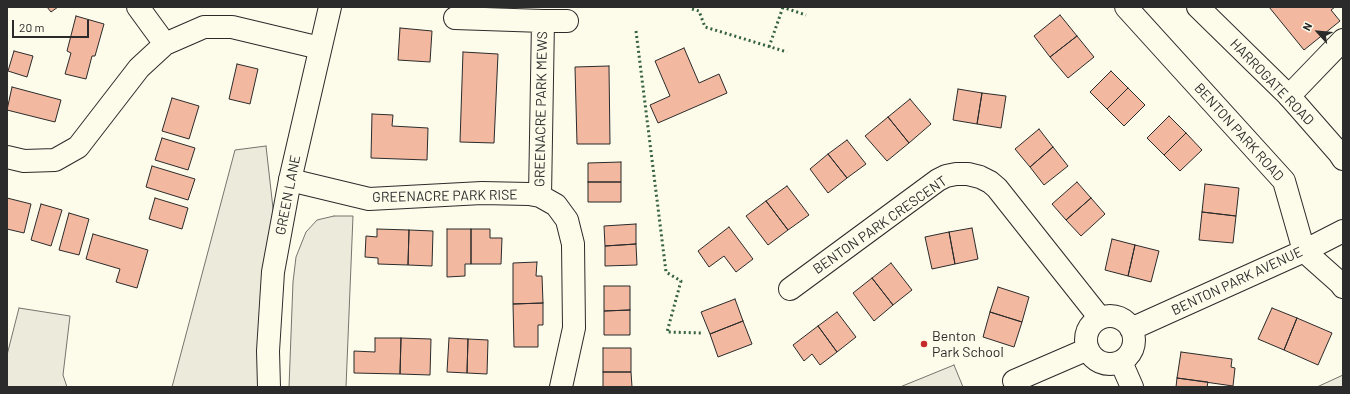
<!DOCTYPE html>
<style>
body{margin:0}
#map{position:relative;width:1350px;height:394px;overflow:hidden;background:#fdfbea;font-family:Barlow,sans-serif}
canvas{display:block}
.frame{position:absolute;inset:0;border:8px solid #2b2b2b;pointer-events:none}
.north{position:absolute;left:1298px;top:12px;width:40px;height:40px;-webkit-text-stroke:3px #fdfbea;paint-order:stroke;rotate:297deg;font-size:11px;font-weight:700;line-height:16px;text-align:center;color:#2b2b2b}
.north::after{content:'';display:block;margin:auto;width:14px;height:18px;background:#2b2b2b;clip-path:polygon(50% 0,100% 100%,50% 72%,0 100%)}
.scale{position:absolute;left:12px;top:20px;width:77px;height:18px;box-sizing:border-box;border:2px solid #2b2b2b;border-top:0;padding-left:5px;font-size:12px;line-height:14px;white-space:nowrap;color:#2b2b2b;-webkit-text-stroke:3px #fdfbea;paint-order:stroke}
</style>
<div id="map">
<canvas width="1350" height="394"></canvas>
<div class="frame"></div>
<div class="north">N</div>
<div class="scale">20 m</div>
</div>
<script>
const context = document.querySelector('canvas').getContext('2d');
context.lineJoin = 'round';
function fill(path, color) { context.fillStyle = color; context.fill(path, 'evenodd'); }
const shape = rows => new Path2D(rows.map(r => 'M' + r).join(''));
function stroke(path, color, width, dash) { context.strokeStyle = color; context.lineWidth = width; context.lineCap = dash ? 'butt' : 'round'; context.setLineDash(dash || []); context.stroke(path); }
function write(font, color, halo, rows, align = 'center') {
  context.font = font + ' Barlow,sans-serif'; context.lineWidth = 3; context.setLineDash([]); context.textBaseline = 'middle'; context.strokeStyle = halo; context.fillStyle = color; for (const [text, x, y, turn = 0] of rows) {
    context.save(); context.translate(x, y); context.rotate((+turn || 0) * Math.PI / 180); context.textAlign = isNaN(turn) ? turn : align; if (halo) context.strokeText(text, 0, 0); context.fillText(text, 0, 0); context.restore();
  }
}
const green = shape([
 [266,146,274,217,264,387,172,387,235,150,266,146],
 [334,216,353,216,346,387,289,387,293,282,296,257,306,232,317,220,334,216],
 [19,308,70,316,63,375,67,387,7,387,7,355,19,308],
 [954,365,963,387,900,387,954,365],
 [1343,375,1343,387,1317,387,1343,375]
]);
const building = shape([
 [47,7,58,7,51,12,47,7],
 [1269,7,1335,7,1331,10,1340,21,1304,50,1269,7],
 [1060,15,1077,36,1050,57,1034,36,1060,15],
 [76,16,104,24,95,56,92,56,86,79,65,74,71,53,67,51,76,16],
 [400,28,432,31,430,62,398,60,400,28],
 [1077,36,1094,57,1068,78,1050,57,1077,36],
 [684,48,699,83,719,74,727,93,658,123,650,105,670,96,655,61,684,48],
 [14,51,33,56,27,77,8,71,14,51],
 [463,52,498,54,494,143,460,142,463,52],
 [237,64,258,69,250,104,229,99,237,64],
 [609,66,610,144,577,144,575,67,609,66],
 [1111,71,1128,88,1107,109,1090,92,1111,71],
 [12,87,61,100,55,122,7,110,12,87],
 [1128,88,1145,105,1124,126,1107,109,1128,88],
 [958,89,982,93,977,124,953,120,958,89],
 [982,93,1006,96,1001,128,977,124,982,93],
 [172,98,199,106,189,139,162,131,172,98],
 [910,99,931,124,909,143,888,117,910,99],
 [372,114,393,115,392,126,428,128,427,160,371,158,372,114],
 [1169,116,1186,133,1164,155,1147,138,1169,116],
 [888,117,909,143,887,161,865,136,888,117],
 [1039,129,1053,147,1030,167,1015,149,1039,129],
 [1186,133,1202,150,1180,171,1164,155,1186,133],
 [162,138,195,148,188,170,155,160,162,138],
 [847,140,866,164,847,178,828,154,847,140],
 [1053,147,1068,166,1044,185,1030,167,1053,147],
 [828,154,847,178,828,193,810,169,828,154],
 [621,162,621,182,588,182,588,163,621,162],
 [152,166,195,179,188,200,146,187,152,166],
 [588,182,621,182,621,202,588,202,588,182],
 [1077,182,1091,198,1066,220,1052,204,1077,182],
 [1205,184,1239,188,1236,216,1202,212,1205,184],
 [787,186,809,215,788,230,766,201,787,186],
 [7,198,31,204,24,233,7,229,7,198],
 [155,198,188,208,182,229,149,219,155,198],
 [1091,198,1105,214,1081,236,1066,220,1091,198],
 [766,201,788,230,768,245,746,216,766,201],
 [41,204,62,210,51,246,31,240,41,204],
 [1202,212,1236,216,1233,243,1199,240,1202,212],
 [69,213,89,219,79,255,59,250,69,213],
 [636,224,636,244,605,246,604,226,636,224],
 [729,227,753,259,736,272,724,256,709,267,698,251,729,227],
 [972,228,978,259,955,264,949,232,972,228],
 [377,229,409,230,408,265,378,264,378,258,365,257,366,236,377,237,377,229],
 [447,229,471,229,471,264,465,264,465,276,447,277,447,229],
 [471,229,490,229,490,238,502,238,501,264,471,264,471,229],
 [409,230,433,231,432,266,408,265,409,230],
 [949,232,955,264,932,269,925,237,949,232],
 [93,234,148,250,137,288,116,282,120,269,86,259,93,234],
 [1112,239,1135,245,1128,276,1105,270,1112,239],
 [636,244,637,265,605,266,605,246,636,244],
 [1135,245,1159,251,1151,282,1128,276,1135,245],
 [537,262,536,276,542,276,543,303,513,304,513,263,537,262],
 [891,263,912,290,893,305,872,278,891,263],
 [872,278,893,305,874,321,853,293,872,278],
 [604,286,630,286,630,310,604,311,604,286],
 [998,287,1029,297,1022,322,990,312,998,287],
 [735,299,743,321,710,334,701,312,735,299],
 [543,303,543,325,538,325,538,347,514,347,513,304,543,303],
 [1272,308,1297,318,1284,350,1258,339,1272,308],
 [630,310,630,335,604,335,604,311,630,310],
 [837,312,856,337,837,352,818,326,837,312],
 [990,312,1022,322,1014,347,983,337,990,312],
 [1297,318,1332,333,1318,365,1284,350,1297,318],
 [743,321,752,344,718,357,710,334,743,321],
 [818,326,837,352,820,365,812,354,804,361,793,345,818,326],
 [375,338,401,338,400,374,354,373,354,351,375,352,375,338],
 [401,338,431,339,430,375,400,374,401,338],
 [449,338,468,339,467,373,447,372,449,338],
 [468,339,488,340,487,374,467,373,468,339],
 [603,348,631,348,631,372,603,372,603,348],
 [1181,352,1232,359,1231,367,1235,368,1233,386,1177,378,1181,352],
 [603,372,631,372,632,387,603,387,603,372],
 [1177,378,1208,382,1207,387,1176,387,1177,378]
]);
const minor = shape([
 [138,7,165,44],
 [1126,7,1284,181,1304,251,1340,283,1343,287],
 [455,18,543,21,540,196],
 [543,21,567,21],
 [1289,96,1343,40],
 [7,157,24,161,55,160,78,147,139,68,165,44,204,27,232,27,320,48],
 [290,180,369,199,482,193,529,194,540,196,556,205,567,220,573,244,574,328,561,387],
 [790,289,938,180,946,176,956,174,968,174,980,177,990,182,997,188,1100,318],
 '1086 340a24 24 0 1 1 48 0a24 24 0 1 1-48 0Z',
 [1131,329,1304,251,1343,231],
 [1121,362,1132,387],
 [1014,381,1088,349]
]);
const major = shape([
 [1198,7,1289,96,1339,153,1343,159]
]);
const highway = shape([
 [269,387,268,351,273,272,290,180,330,7]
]);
const hedge = shape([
 [782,7,806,15],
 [692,9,699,11,705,27,787,52],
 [636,31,666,272,681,281,667,332,703,333],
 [769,47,783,7]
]);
const markers = [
 [924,344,4,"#c62828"]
];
const streetNames = [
 ["HARROGATE ROAD",1272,82,46],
 ["GREENACRE PARK MEWS",541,109,-89],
 ["BENTON PARK ROAD",1239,132,48],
 ["GREEN LANE",288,195,-79],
 ["GREENACRE PARK RISE",445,196,-1],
 ["BENTON PARK CRESCENT",880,225,-35],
 ["BENTON PARK AVENUE",1237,281,-25]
];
const poiNames = [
 ["Benton",932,336],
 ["Park School",932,352]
];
fill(green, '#ecebdb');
stroke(green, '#74746e', 1);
fill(building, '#f2b8a0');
stroke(building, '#2b2b2b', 1);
stroke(minor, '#2b2b2b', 24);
stroke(major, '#2b2b2b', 24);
stroke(highway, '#2b2b2b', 24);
stroke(minor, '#fdfbea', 22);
stroke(major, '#fdfbea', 22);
stroke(highway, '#fdfbea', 22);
stroke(hedge, '#34623c', 3, [2, 3]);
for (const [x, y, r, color] of markers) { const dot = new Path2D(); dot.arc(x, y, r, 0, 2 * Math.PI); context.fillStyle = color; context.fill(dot); stroke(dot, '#fdfbea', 1.5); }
write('14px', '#2b2b2b', '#fdfbea', streetNames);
write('14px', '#2b2b2b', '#fdfbea', poiNames, 'left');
</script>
